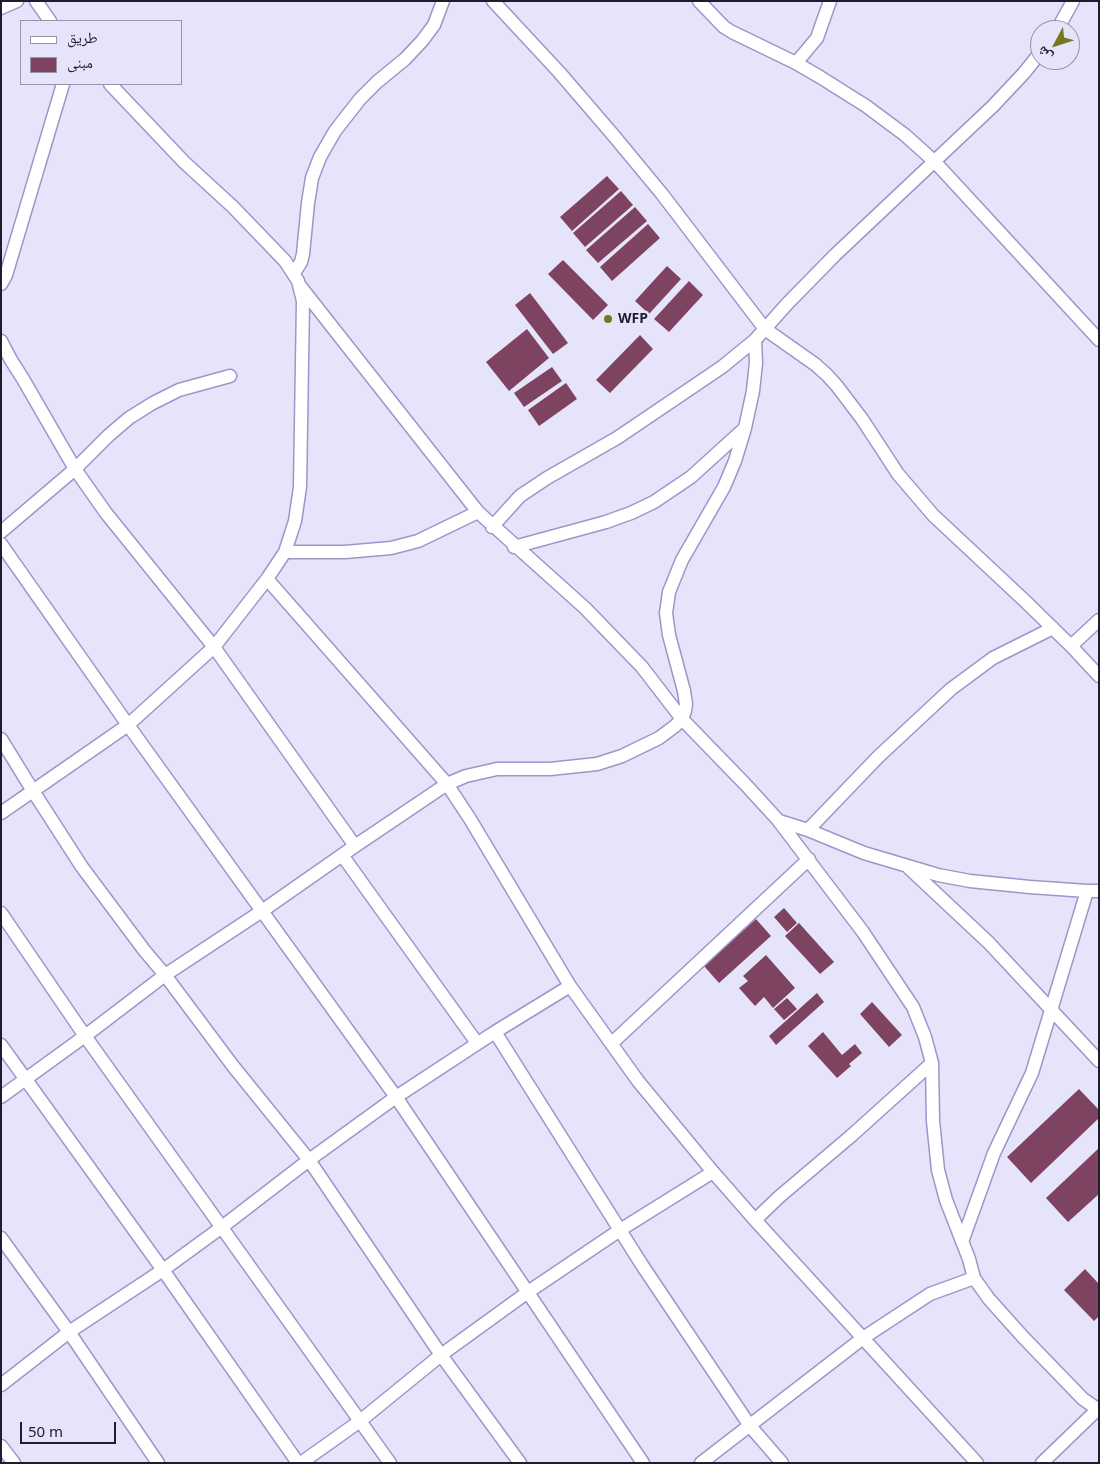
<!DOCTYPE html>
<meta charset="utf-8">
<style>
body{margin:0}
#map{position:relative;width:1100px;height:1464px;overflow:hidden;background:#e6e4fa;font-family:"Noto Sans","Noto Naskh Arabic",sans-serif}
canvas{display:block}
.frame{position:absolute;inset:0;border:2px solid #1f1c30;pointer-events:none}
.legend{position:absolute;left:20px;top:20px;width:162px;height:65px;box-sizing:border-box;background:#e6e4fa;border:1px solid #9694a9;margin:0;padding:6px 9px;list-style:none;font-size:15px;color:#1f1c30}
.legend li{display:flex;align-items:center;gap:10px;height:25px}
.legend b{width:25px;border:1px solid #9694a9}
.north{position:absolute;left:1030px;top:20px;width:50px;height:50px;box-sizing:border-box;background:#e6e4fa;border:1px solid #9694a9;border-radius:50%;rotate:230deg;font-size:14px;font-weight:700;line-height:20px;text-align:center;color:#1f1c30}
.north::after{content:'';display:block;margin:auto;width:18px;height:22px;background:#77771d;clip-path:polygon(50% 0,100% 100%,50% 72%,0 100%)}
.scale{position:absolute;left:20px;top:1422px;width:96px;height:22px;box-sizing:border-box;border:2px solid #1f1c30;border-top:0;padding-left:6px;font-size:15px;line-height:18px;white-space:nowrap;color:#1f1c30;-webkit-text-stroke:4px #e6e4fa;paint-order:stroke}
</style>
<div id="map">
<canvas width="1100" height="1464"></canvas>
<div class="frame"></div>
<ul class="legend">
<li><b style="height:6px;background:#fff"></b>طريق</li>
<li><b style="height:14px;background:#7d4360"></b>مبنى</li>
</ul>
<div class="north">ش</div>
<div class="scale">50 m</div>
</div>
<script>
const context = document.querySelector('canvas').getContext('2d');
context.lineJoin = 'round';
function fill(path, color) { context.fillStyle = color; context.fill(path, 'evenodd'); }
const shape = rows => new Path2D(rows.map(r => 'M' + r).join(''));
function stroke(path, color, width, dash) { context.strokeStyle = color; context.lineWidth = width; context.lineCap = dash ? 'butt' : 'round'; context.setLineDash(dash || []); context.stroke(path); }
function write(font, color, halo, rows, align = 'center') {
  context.font = font + ' "Noto Sans",sans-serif'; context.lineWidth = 5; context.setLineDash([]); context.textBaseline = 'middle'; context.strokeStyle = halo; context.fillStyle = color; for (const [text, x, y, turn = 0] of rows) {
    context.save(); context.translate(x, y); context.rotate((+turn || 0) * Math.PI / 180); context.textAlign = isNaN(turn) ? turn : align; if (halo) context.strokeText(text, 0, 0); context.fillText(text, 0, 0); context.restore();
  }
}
const building = shape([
 [607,176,619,189,572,231,560,217],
 [621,191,633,205,585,247,573,233],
 [635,207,647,221,598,263,586,250],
 [648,224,660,238,612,281,600,267],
 [563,260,608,305,593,320,548,274],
 [667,266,681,279,649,314,635,301],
 [689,281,703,295,669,332,654,319],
 [530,293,568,343,553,354,515,305],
 [527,329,549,358,509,391,486,362],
 [640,335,653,349,610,393,596,380],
 [552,367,562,381,524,407,514,393],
 [566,383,577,399,539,426,528,410],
 [784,908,797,923,787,932,774,917],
 [756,919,771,936,719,983,704,966],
 [799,923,834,962,820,974,785,936],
 [766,955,795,988,773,1008,764,997,755,1006,739,988,748,981,743,976],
 [817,993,824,1002,776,1045,769,1036],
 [787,998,797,1009,784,1020,774,1009],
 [872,1002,902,1035,889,1047,860,1014],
 [823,1032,842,1055,855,1044,862,1053,849,1064,851,1066,837,1078,808,1046],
 [1079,1089,1099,1110,1099,1118,1031,1183,1007,1157],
 [1099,1148,1099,1194,1068,1222,1046,1198],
 [1085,1269,1099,1284,1099,1316,1094,1321,1064,1290]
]);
const minor = shape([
 [36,1,50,21],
 [493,1,559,72,614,136,662,194,765,329,816,365,827,375,837,386,862,419,898,474,933,515,1026,602,1071,646,1099,676],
 [699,1,724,27,732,32,796,63,820,77,866,106,905,135,935,162,1099,340],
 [1,8,17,1],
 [1057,30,1073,1],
 [796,63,817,38,830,1],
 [294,273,301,262,303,254,308,203,312,178,320,157,335,131,360,99,377,82,405,59,422,41,434,25,443,1],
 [1,284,6,275,63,84],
 [300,286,478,512,585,608,642,667,682,719,745,784,778,820,863,932,913,1007,925,1037,932,1063,933,1121,938,1170,946,1200,969,1259,974,1278,989,1299,1023,1337,1083,1399,1099,1410],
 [1,341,11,360,23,379,75,469,106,513,214,647,355,846],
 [492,527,520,496,547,478,617,438,722,367,755,340,787,304,835,255,993,106,1024,73,1040,53],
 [1,532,75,469,108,436,129,418,153,403,179,390,230,376],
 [1,544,128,725,396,1097,643,1463],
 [514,547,606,522,631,513,654,502,691,477,745,428],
 [285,552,345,552,391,548,418,541,478,512],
 [267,579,447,784,470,819,570,986,638,1081,713,1172,755,1220,977,1463],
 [1071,646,1099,620],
 [1,739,33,791,82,867,144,950,165,975,233,1066,309,1160,441,1355,520,1463],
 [1,813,128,725,214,647,267,579,285,552,295,521,300,487,303,301,298,281,285,261,233,207,184,162,110,84],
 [779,821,808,830,864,853,938,875,970,881,1030,887,1087,891,1099,891],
 [808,830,878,757,951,689,993,658,1053,628],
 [342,855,477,1043],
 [909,868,989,943,1099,1061],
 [1,913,85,1036,390,1463],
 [495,1032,642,1265,750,1426,782,1463],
 [612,1043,809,859],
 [1,1045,163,1270,298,1463],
 [1,1097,85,1036,165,975,262,911,355,846,447,784,466,776,497,769,550,769,597,764,622,756,659,738,675,726,682,719,685,711,686,704,684,691,669,635,666,613,669,592,682,560,724,487,735,461,745,428,753,391,756,363,755,340],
 [755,1220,779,1197,851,1136,932,1063],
 [1,1238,69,1332,158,1463],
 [962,1242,994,1153,1032,1073,1087,891],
 [1,1385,69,1332,163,1270,222,1227,309,1160,396,1097,495,1032,570,986],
 [1,1446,14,1463],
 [301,1463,360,1421,441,1355,528,1292,620,1230,713,1172],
 [701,1463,863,1338,930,1294,974,1278],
 [1042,1463,1099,1408]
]);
const markers = [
 [608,319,5,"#77771d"]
];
const poiNames = [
 ["WFP",618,319]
];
fill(building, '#7d4360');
stroke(minor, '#9c96c9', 15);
stroke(minor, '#fff', 12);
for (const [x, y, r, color] of markers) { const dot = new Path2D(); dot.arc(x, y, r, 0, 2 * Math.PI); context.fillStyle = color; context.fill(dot); stroke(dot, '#e6e4fa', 2); }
write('bold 14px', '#1f1c30', '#e6e4fa', poiNames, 'left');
</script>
